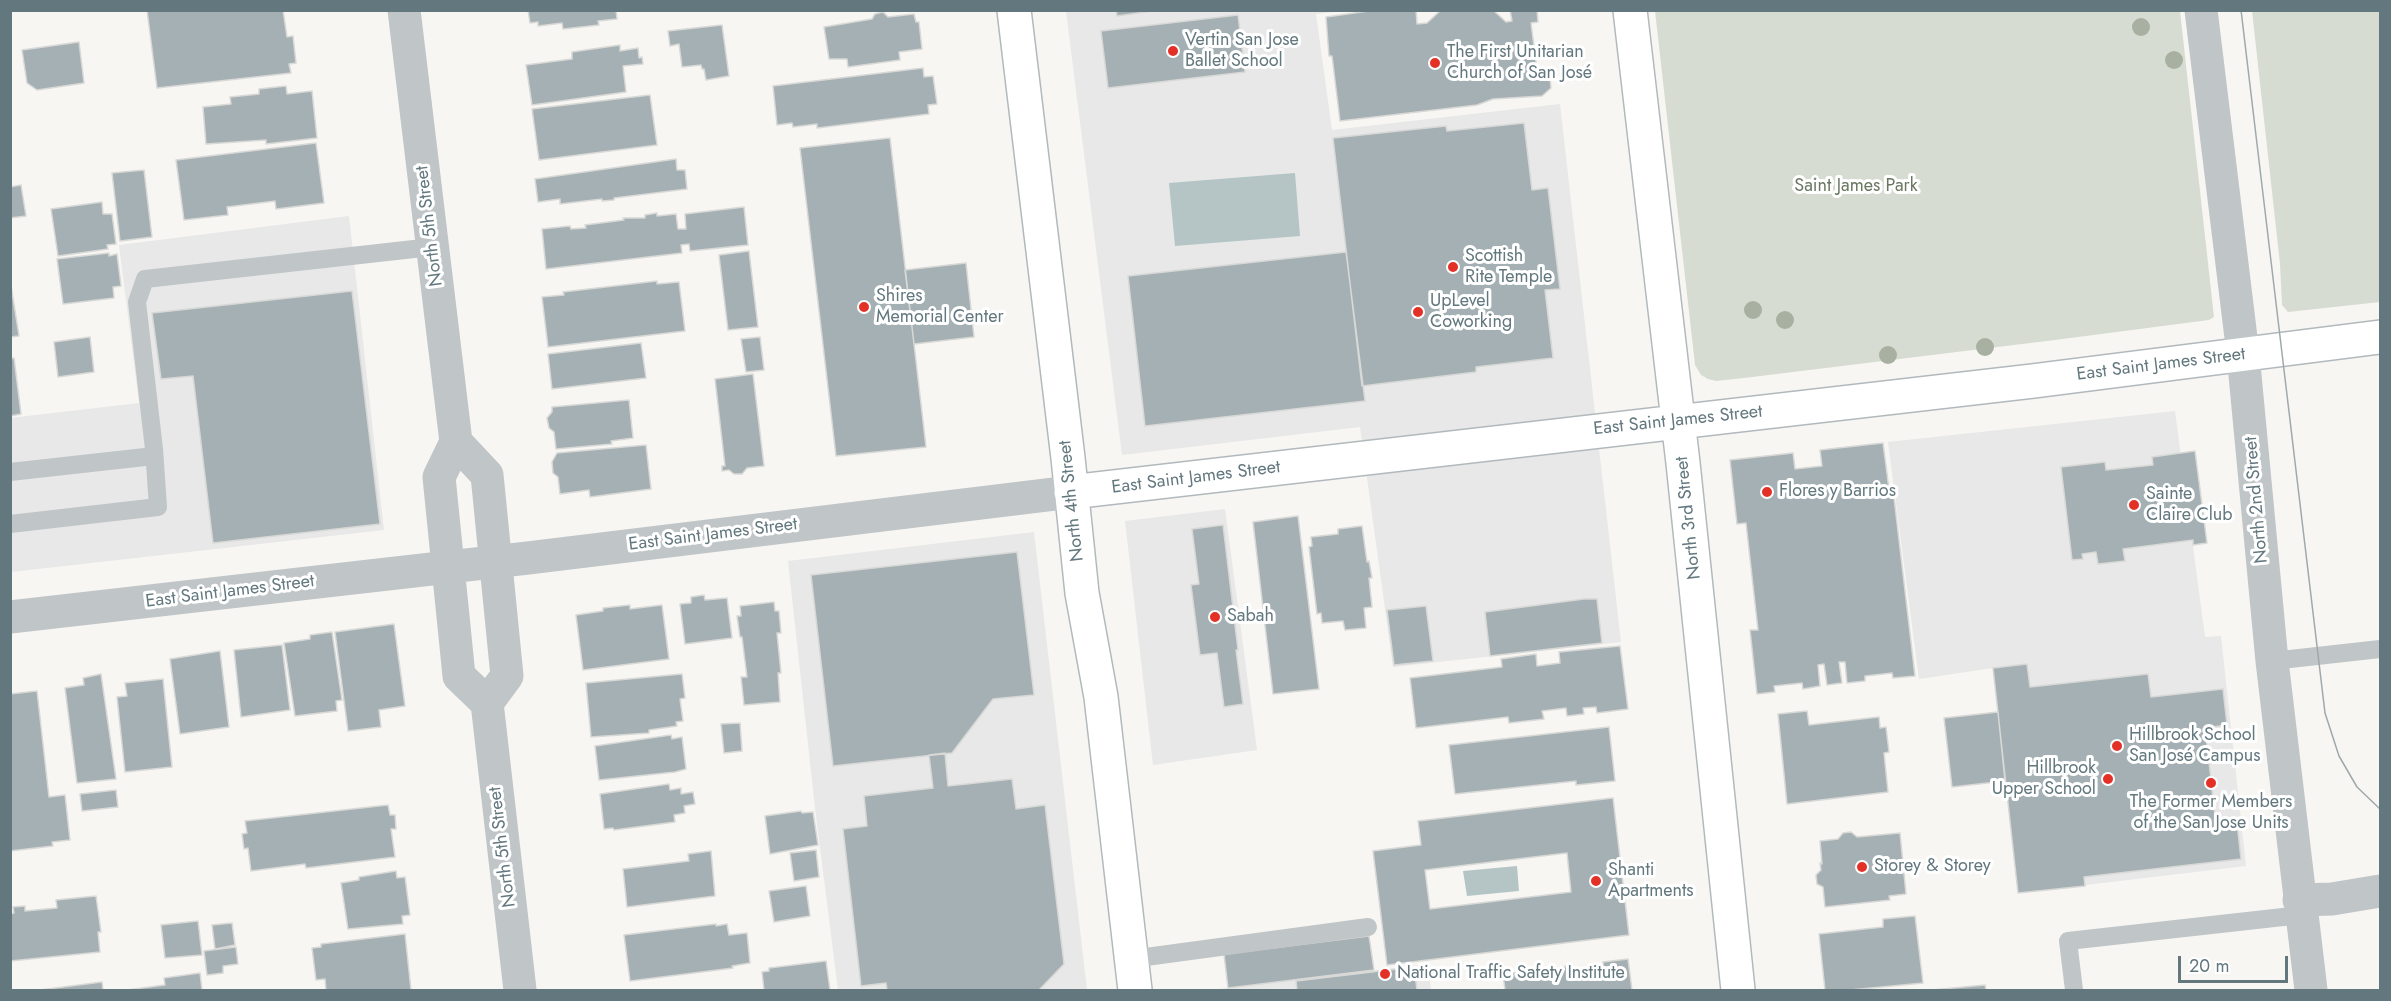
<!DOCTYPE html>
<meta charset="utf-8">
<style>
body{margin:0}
#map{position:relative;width:2391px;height:1001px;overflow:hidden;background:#f7f6f3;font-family:Jost,sans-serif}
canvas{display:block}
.frame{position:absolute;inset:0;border:12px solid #62777e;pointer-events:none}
.scale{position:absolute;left:2178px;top:956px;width:110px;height:27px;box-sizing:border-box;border:3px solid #62777e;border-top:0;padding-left:8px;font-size:18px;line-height:21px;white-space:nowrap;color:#62777e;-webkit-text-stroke:4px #fff;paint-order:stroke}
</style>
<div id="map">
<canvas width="2391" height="1001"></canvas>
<div class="frame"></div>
<div class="scale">20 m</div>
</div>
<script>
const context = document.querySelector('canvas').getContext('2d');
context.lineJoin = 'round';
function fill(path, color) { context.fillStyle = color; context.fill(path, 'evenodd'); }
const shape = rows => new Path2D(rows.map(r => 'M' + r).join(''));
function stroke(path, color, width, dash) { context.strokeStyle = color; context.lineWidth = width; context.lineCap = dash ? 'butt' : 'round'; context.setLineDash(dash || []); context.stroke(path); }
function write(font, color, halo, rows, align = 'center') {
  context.font = font + ' Jost,sans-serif'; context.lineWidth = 6; context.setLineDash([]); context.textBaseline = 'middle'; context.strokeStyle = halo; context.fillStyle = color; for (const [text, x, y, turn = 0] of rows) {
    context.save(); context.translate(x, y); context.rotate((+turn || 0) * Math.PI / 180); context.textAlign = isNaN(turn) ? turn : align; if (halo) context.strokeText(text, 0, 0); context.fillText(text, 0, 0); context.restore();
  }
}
const built = shape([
 [1066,11,1341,11,1316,14,1332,130,1560,104,1621,642,1393,667,1360,427,1122,455],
 [349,216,384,530,11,572,10,418,139,403,119,245],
 [2175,411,2205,637,2221,636,2246,866,2018,893,1993,668,1919,679,1888,442],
 [1225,509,1257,750,1153,765,1125,521],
 [1034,532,1087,990,838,990,815,808,788,561],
 [1428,964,1431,990,1210,990]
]);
const green = shape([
 [1655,11,2180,11,2214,317,2209,320,2055,340,1744,378,1716,381,1708,379,1701,375,1695,365],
 [2252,11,2380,11,2380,302,2288,312,2282,305,2280,264]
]);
const water = shape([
 [1295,173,1300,236,1175,246,1169,183],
 [1517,866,1519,891,1467,896,1463,871]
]);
const building = shape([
 [147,10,283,10,287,37,293,36,296,63,289,64,291,73,157,88,147,10],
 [528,10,616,10,617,19,598,21,599,25,563,29,562,23,538,26,538,22,530,23,528,10],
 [1116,10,1159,10,1117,16,1116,10],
 [1376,10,1416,10,1417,24,1427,23,1441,10,1493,10,1506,22,1512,21,1510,10,1537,10,1538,22,1531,23,1537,70,1544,71,1550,77,1551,88,1542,96,1493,99,1477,105,1340,121,1332,56,1329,56,1326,17,1376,10],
 [883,12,888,17,914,14,916,22,919,22,922,49,899,52,900,60,848,67,847,59,829,59,824,27,872,19,875,14,883,12],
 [1238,15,1245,72,1108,88,1101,31,1238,15],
 [722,25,729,76,706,80,704,69,702,69,701,65,682,67,679,44,670,46,668,31,722,25],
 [79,42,84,83,37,90,27,83,22,50,79,42],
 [620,45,620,51,638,48,639,58,642,57,643,64,623,66,626,92,532,105,526,65,572,59,572,52,620,45],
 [923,68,924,77,933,76,937,104,928,105,929,114,817,128,817,124,793,127,792,123,777,125,773,86,923,68],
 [286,86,287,94,312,91,317,138,266,144,266,140,206,144,203,107,231,104,230,97,259,94,259,89,286,86],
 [650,95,657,145,539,160,532,109,650,95],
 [1524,123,1532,190,1548,188,1560,289,1545,290,1553,358,1476,367,1476,372,1362,386,1333,138,1446,126,1447,131,1524,123],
 [890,138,926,447,836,456,800,148,890,138],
 [316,143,324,203,276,209,275,201,227,207,228,215,184,220,176,160,316,143],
 [676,159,677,170,685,170,687,189,614,198,614,200,602,201,602,199,560,204,560,199,538,202,535,179,676,159],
 [144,170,152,237,120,241,112,173,144,170],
 [21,185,26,216,10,218,10,187,21,185],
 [102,202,103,214,112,214,116,244,107,245,108,249,58,256,51,209,102,202],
 [744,207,748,245,690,251,689,244,681,245,682,253,546,269,542,229,570,226,571,229,586,228,585,225,624,220,623,218,645,218,645,215,657,213,657,216,676,214,678,229,686,229,685,214,744,207],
 [749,251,758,327,728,330,719,255,749,251],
 [1346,252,1365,401,1145,426,1128,276,1346,252],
 [109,253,109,256,117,254,121,286,113,287,114,298,63,304,57,259,109,253],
 [966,263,974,337,914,344,905,270,966,263],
 [10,279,19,336,10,337,10,279],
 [657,281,657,284,679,282,685,331,548,347,542,297,564,295,563,292,657,281],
 [352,291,380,524,213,543,193,376,161,379,152,313,352,291],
 [90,337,94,372,58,377,54,342,90,337],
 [760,337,764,370,746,372,741,339,760,337],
 [641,343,646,378,552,389,548,354,641,343],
 [14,358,21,414,10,416,10,359,14,358],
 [753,374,764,466,747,468,742,474,734,474,729,470,722,471,722,466,725,466,715,379,753,374],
 [629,400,633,438,611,441,612,444,556,449,554,432,549,428,547,418,552,412,552,407,629,400],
 [1883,443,1889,489,1893,489,1915,676,1893,678,1892,673,1865,676,1865,681,1847,683,1845,662,1839,662,1842,683,1827,685,1824,664,1818,665,1820,686,1803,689,1802,683,1774,686,1775,692,1757,694,1750,630,1758,630,1746,523,1737,524,1730,460,1793,453,1795,469,1822,466,1820,450,1883,443],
 [646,445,651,489,590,497,589,490,560,494,558,477,553,473,552,462,557,453,646,445],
 [2195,451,2207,543,2193,545,2193,540,2123,549,2125,561,2098,564,2096,552,2082,554,2083,559,2072,560,2061,467,2105,462,2106,470,2153,465,2152,457,2195,451],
 [1298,516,1319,689,1273,694,1253,522,1298,516],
 [1223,525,1238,650,1236,650,1243,704,1224,707,1217,653,1200,655,1191,585,1199,584,1192,529,1223,525],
 [1362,526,1367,562,1369,561,1372,578,1369,578,1372,607,1364,608,1366,628,1345,630,1343,621,1322,623,1321,613,1317,614,1309,547,1312,546,1311,537,1338,534,1338,529,1362,526],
 [1017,552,1034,695,993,699,952,753,833,766,811,575,1017,552],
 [704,595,705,600,727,598,732,638,685,644,680,604,691,603,691,597,704,595],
 [1584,599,1597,599,1602,643,1490,656,1485,612,1584,599],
 [774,602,775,611,779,611,781,633,777,633,781,673,778,673,780,702,744,705,741,677,747,677,742,637,740,637,737,616,741,616,740,606,774,602],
 [630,605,630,609,662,605,669,659,583,670,576,615,603,611,603,608,630,605],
 [1426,606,1433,661,1394,665,1387,610,1426,606],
 [394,624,405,706,379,710,381,727,348,731,335,632,394,624],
 [332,632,342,700,336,701,337,711,295,716,284,643,310,639,310,635,332,632],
 [282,645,290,710,241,717,234,650,282,645],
 [1620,646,1628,709,1597,713,1596,707,1583,708,1584,714,1567,716,1566,708,1542,711,1544,719,1509,723,1508,717,1416,728,1410,678,1502,667,1501,659,1536,654,1537,666,1560,663,1559,652,1620,646],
 [220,651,229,727,180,734,170,659,220,651],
 [2027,664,2030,687,2148,674,2151,697,2223,689,2227,725,2205,728,2210,771,2216,826,2237,823,2241,859,2084,877,2085,886,2018,893,1993,668,2027,664],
 [101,674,116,779,77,783,65,688,84,685,83,678,101,674],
 [682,674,685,698,680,699,683,721,676,722,677,726,649,730,649,733,591,737,586,683,682,674],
 [163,679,172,767,125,772,117,697,127,696,125,683,163,679],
 [37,691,49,797,65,795,70,840,52,842,53,846,10,851,10,694,37,691],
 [1807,711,1809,725,1879,717,1880,728,1886,727,1889,752,1884,753,1888,792,1787,804,1778,714,1807,711],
 [1998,712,2005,781,1952,787,1944,718,1998,712],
 [740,723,742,751,724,753,721,724,740,723],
 [1609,727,1615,781,1576,785,1576,781,1455,794,1449,745,1609,727],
 [671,735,672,739,682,737,686,769,675,772,599,780,595,746,671,735],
 [945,753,948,786,1012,779,1016,809,1045,805,1064,964,1039,990,887,990,886,983,861,986,843,829,867,826,864,796,933,788,929,755,945,753],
 [669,784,670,790,681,788,681,794,693,792,695,804,684,806,685,813,674,815,675,822,614,830,613,828,604,829,600,794,669,784],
 [116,790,118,807,82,811,80,794,116,790],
 [1613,798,1629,935,1387,965,1373,851,1421,845,1418,821,1613,798],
 [1567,853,1571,892,1430,909,1425,870,1567,853],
 [388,805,390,815,395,815,396,829,391,829,395,857,306,868,305,864,251,871,248,848,244,849,242,834,247,833,245,821,388,805],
 [801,811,802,813,813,812,818,845,770,854,765,816,801,811],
 [1851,832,1857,837,1900,833,1906,894,1889,896,1890,900,1825,907,1823,887,1817,884,1816,875,1821,870,1820,863,1822,864,1820,841,1838,839,1843,833,1851,832],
 [816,850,819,877,794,881,790,853,816,850],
 [711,851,715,896,627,907,623,869,689,861,688,854,711,851],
 [396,871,397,878,405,877,410,915,402,916,403,924,348,929,341,883,359,880,359,877,396,871],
 [806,886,810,916,774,922,769,891,806,886],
 [96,896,101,932,98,932,100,952,10,961,10,914,14,913,13,907,25,906,25,911,57,908,56,900,96,896],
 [1915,916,1923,983,1850,990,1825,990,1819,934,1883,927,1883,919,1915,916],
 [198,921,202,955,165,958,161,925,198,921],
 [232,923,235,945,215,949,212,925,232,923],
 [716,924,716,926,727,924,729,935,747,933,750,963,732,966,733,968,630,981,624,935,716,924],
 [405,934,411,990,326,990,325,979,316,980,312,948,321,947,321,944,405,934],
 [1369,936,1374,970,1228,988,1224,954,1369,936],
 [236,947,238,964,223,966,223,973,207,975,204,951,236,947],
 [1628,959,1632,990,1505,990,1503,974,1529,971,1529,978,1545,976,1544,969,1569,966,1570,971,1603,967,1603,962,1628,959],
 [826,961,830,990,764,990,762,972,769,971,769,968,826,961],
 [1414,967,1417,990,1297,990,1296,981,1414,967],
 [200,973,202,990,127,990,165,985,164,978,200,973],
 [102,982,103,990,40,990,102,982],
 [1985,985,1986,990,1932,990,1985,985]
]);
const service = shape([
 [10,472,154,456],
 [10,524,158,507,154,449,137,302,145,279,432,247],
 [2272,661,2380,649],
 [1131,959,1368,927],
 [2074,990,2068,941,2301,915]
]);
const minor = shape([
 [2299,900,2332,899,2380,891]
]);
const tertiary = shape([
 [404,10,456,442,439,477,459,676,487,703,520,990],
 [2201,10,2243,354,2272,661,2311,990],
 [456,442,487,475,507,676,487,703],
 [10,617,528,558,1071,492]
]);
const secondary = shape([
 [1014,10,1068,458,1082,593,1101,697,1135,990],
 [1630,10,1683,463,1738,990],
 [1071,492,2033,381,2380,337]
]);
const tram = shape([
 [2241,10,2325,713,2339,756,2357,787,2380,809]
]);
const trees = [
 [2141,27],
 [2174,60],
 [1753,310],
 [1785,320],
 [1985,347],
 [1888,355]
];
const markers = [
 [1173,51,6,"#e33127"],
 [1435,63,6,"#e33127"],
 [1453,267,6,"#e33127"],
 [864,307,6,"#e33127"],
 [1418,312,6,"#e33127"],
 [1767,492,6,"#e33127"],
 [2134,505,6,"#e33127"],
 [1215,617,6,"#e33127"],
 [2117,746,6,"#e33127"],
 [2108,779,6,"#e33127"],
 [2211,783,6,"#e33127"],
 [1862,867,6,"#e33127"],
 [1596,881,6,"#e33127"],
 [1385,974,6,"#e33127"]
];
const poiNames = [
 ["Vertin San Jose",1185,41],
 ["Ballet School",1185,62],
 ["The First Unitarian",1447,53],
 ["Church of San José",1447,74],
 ["Scottish",1465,257],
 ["Rite Temple",1465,278],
 ["Shires",876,297],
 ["Memorial Center",876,318],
 ["UpLevel",1430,302],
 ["Coworking",1430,323],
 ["Flores y Barrios",1779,492],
 ["Sainte",2146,495],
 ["Claire Club",2146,516],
 ["Sabah",1227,617],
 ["Hillbrook School",2129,736],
 ["San José Campus",2129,757],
 ["Hillbrook",2096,769,"right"],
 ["Upper School",2096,790,"right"],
 ["The Former Members",2211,803,"center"],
 ["of the San Jose Units",2211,824,"center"],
 ["Storey & Storey",1874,867],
 ["Shanti",1608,871],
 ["Apartments",1608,892],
 ["National Traffic Safety Institute",1397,974]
];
const parkNames = [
 ["Saint James Park",1856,187]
];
const streetNames = [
 ["North 5th Street",430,226,-97],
 ["East Saint James Street",2161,365,-7],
 ["East Saint James Street",1678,421,-6],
 ["East Saint James Street",1196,478,-7],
 ["North 2nd Street",2257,500,-95],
 ["North 4th Street",1072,501,-96],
 ["North 3rd Street",1689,518,-96],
 ["East Saint James Street",713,535,-7],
 ["East Saint James Street",230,592,-7],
 ["North 5th Street",503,847,-97]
];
fill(built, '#e7e8e7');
fill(green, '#d7dcd2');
fill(water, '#b5c5c6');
fill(building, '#a4b0b3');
stroke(building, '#d8d8d6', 1.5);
stroke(secondary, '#b2b9bc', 36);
stroke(service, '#c0c5c7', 18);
stroke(minor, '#c0c5c7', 33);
stroke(tertiary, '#c0c5c7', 33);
stroke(secondary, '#fff', 33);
stroke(tram, '#9fa8ab', 1.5);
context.fillStyle = '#a8b0a2';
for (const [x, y] of trees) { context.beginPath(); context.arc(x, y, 9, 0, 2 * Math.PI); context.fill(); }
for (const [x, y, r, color] of markers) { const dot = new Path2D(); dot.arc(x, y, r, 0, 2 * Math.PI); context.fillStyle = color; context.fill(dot); stroke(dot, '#fff', 2); }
write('18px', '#62777e', '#fff', poiNames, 'left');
write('18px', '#687760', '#fff', parkNames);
write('18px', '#62777e', '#fff', streetNames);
</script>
